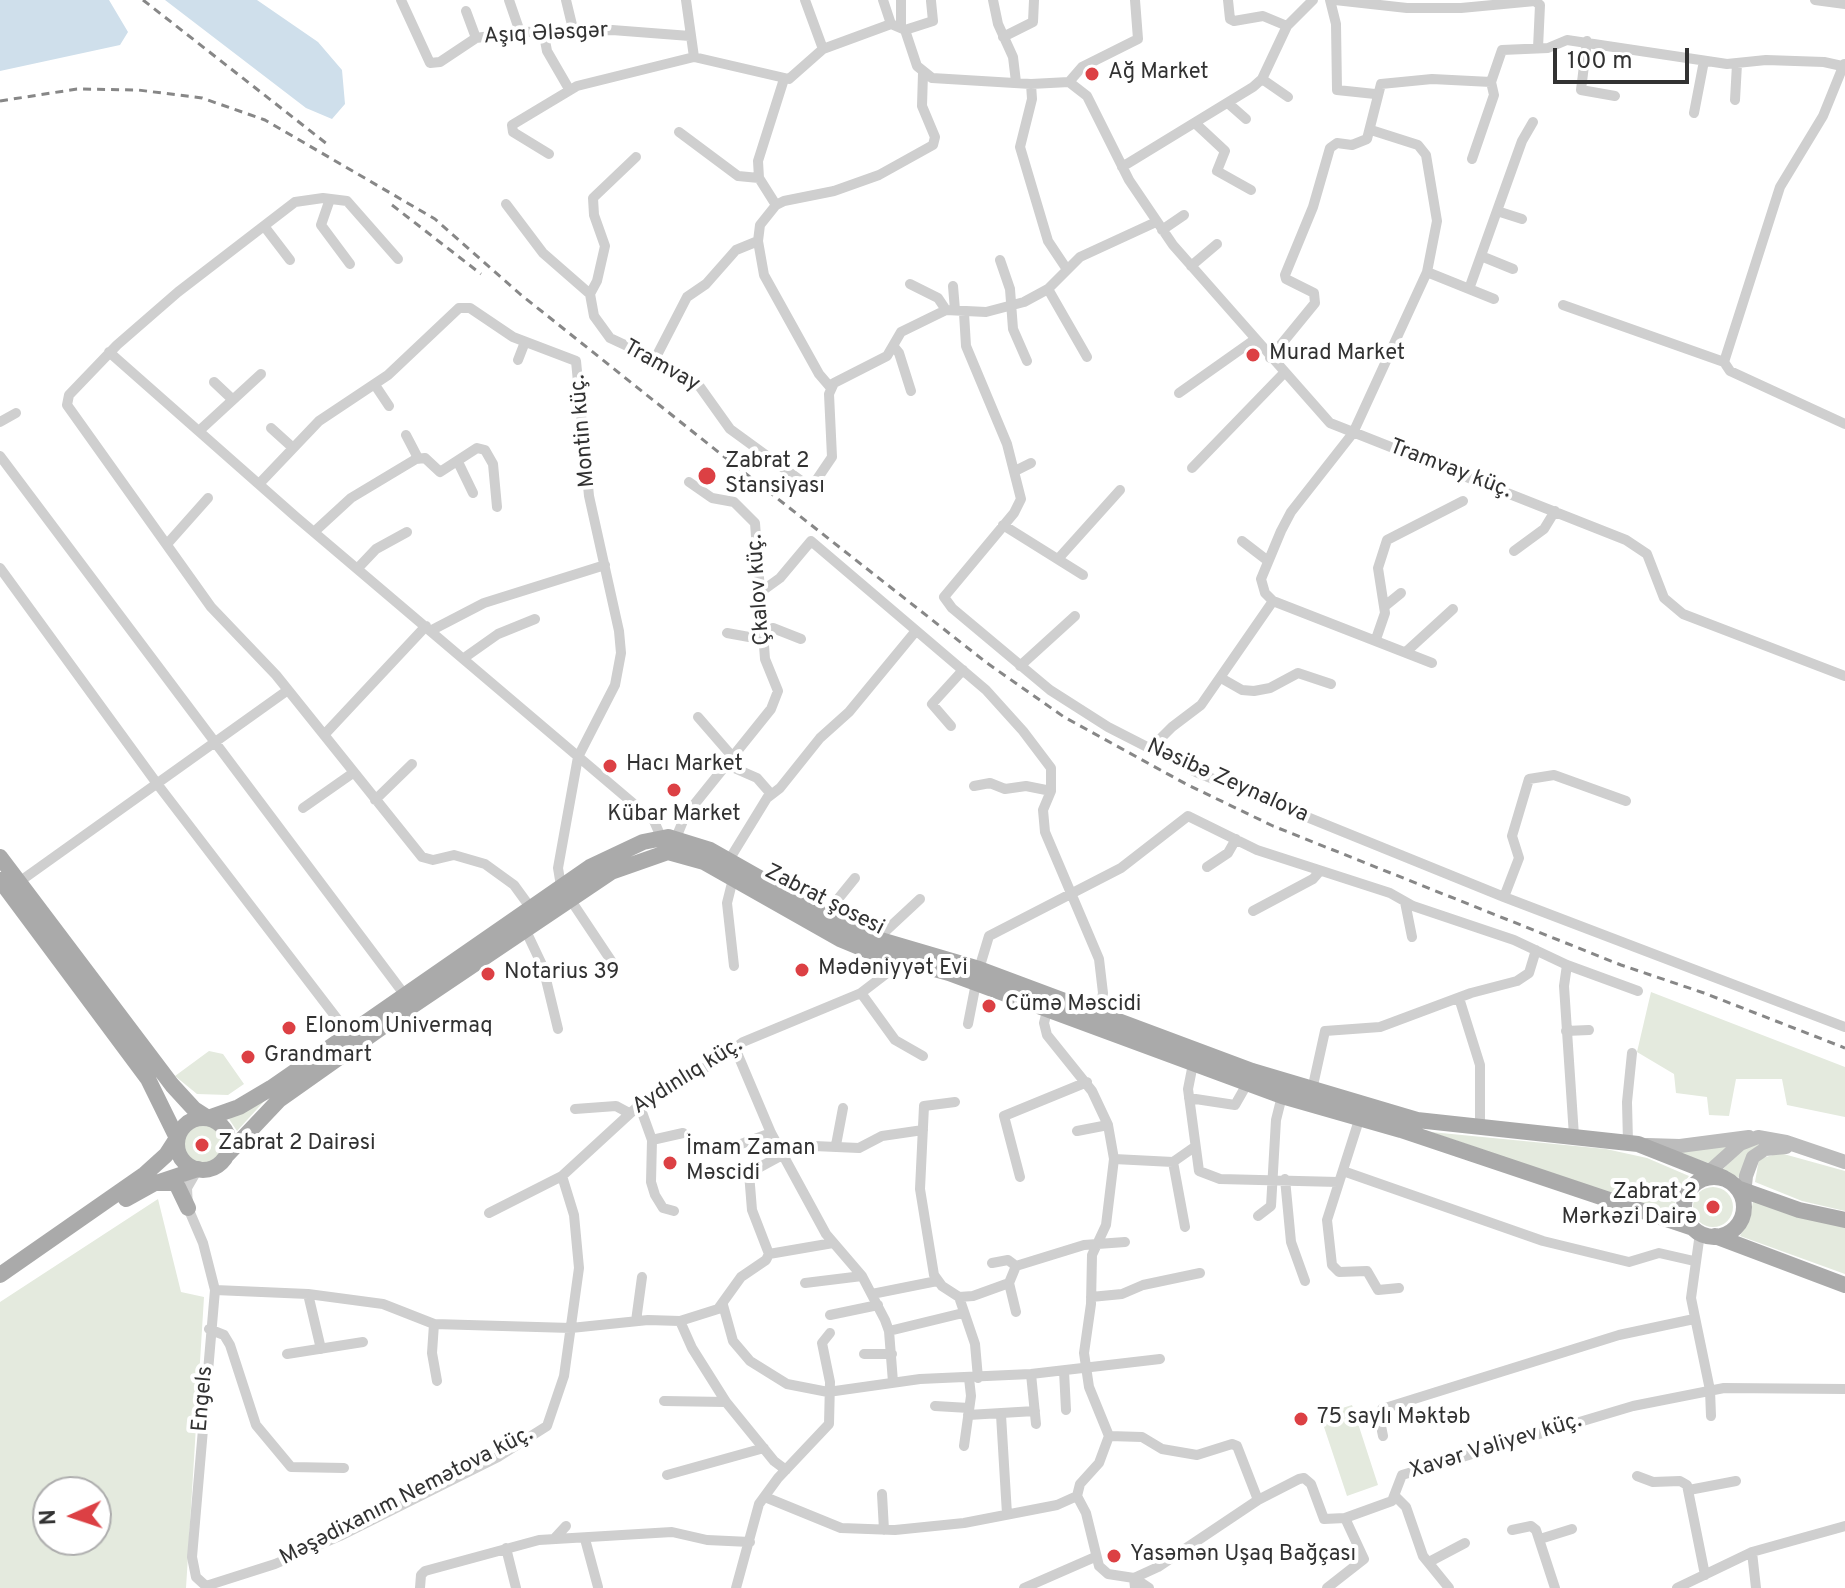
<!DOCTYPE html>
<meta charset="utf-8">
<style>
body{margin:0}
#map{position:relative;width:1845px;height:1588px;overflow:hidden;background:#fff;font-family:Overpass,sans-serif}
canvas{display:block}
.north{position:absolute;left:32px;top:1476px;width:80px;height:80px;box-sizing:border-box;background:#fff;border:2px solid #adadad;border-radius:50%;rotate:267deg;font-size:22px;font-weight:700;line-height:32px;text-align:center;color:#323232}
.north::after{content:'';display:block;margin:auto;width:28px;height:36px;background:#dc4044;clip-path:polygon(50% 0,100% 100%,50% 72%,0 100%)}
.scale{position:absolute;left:1553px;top:48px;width:136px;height:36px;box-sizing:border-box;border:4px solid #323232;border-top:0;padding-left:10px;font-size:24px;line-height:28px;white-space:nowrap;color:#323232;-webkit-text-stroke:6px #fff;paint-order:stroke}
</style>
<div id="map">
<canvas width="1845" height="1588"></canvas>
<div class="north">N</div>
<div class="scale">100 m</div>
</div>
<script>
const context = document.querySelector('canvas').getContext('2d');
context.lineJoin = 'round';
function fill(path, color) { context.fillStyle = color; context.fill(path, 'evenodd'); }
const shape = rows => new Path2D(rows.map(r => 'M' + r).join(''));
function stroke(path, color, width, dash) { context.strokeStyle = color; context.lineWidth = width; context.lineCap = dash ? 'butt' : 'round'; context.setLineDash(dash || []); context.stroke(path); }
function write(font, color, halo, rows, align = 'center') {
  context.font = font + ' Overpass,sans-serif'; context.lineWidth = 8; context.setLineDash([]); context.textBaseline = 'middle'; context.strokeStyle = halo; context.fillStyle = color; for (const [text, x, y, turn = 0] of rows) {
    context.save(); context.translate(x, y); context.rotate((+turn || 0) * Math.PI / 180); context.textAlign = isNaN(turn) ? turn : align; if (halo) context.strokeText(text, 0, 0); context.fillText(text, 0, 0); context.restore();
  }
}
const green = shape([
 [1651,992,1845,1067,1845,1117,1787,1105,1782,1079,1736,1079,1729,1116,1709,1115,1707,1097,1676,1093,1674,1074,1637,1052],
 [209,1051,223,1054,244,1084,228,1095,197,1094,175,1076],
 [268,1097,237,1131,229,1119],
 '182 1143a20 20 0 1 1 40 0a20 20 0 1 1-40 0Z',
 [1431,1132,1606,1149,1647,1158,1689,1176,1675,1196,1676,1216],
 [1773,1142,1740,1178,1722,1170,1749,1144],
 [1728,1144,1729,1147,1711,1164,1677,1152],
 [1780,1153,1845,1171,1845,1211,1802,1201,1755,1182,1759,1159],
 '1693 1207a20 20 0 1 1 40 0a20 20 0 1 1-40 0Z',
 [158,1199,181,1292,204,1297,186,1588,0,1588,0,1302],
 [48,1492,96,1492,96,1540,48,1540],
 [1753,1201,1845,1226,1845,1274,1740,1236,1750,1218],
 [1352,1405,1378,1485,1347,1496,1320,1415]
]);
const water = shape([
 [0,0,109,0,128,32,120,45,0,71],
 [165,0,257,0,318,42,342,70,345,104,332,119,306,108]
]);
const street = shape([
 [401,0,430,63,440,62,476,38,520,32,612,30,690,36],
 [509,0,520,32],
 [566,0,573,29],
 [686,0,694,57],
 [805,0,823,49],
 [883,0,891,24],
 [901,0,901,26],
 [993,0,998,24,1013,57,1016,82],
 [1228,0,1230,19,1234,21,1263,16,1287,26],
 [1330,0,1336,24,1337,90,1375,94],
 [1335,0,1407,8,1461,8,1535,1,1540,5,1538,48],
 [1815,0,1845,4],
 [466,11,476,38],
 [543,30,547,51,569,89],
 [905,30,933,21,931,1],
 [1003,37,1033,22,1034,0],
 [1587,41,1581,90,1615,96],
 [1844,64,1823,116,1780,187,1724,362,1730,371,1845,424],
 [1262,79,1288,97],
 [1069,82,1082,67,1138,39,1135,0],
 [1031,84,1032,99,1020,147,1048,241,1066,268],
 [1735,100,1737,64],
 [1229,104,1246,119],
 [1694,113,1704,61],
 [1196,124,1225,151,1217,171,1251,190],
 [679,132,738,176,759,178],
 [549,154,513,132,512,125,577,86,694,57,789,79,823,49,891,24,905,30,917,66,932,78,1031,84,1069,82,1087,96,1129,180,1173,245,1330,423,1626,540,1647,554,1664,598,1683,614,1845,676],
 [636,157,593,198,594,215,605,246,597,281,590,294,594,316,610,338,655,359,700,387,730,429,811,488,832,457,829,394,834,383,887,356,901,332,946,310,986,312,1024,302,1048,289,1080,257,1156,222],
 [1472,159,1494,95,1491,82],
 [1122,167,1253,87,1262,79,1287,26,1313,0],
 [330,199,321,225,350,264],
 [506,204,543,253,590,294],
 [776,205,759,178,758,161,784,79],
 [1497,211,1522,219],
 [264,226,290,260],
 [1162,230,1184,215],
 [1481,256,1513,269],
 [398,259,347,201,323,198,295,202,178,292,117,345,69,395,67,405,211,607,276,675,422,857,433,860,454,855,485,864,514,885,530,907],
 [1000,260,1010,289,1013,329,1027,361],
 [1191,266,1217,244],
 [1427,272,1494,299],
 [910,284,938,298,946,310],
 [953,286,955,310],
 [1048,289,1087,357],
 [1469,289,1522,141,1533,122],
 [1563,305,1724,362],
 [964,313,966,346,1007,444,1021,499,1014,513,944,597,952,608,1050,690,1108,727,1196,772,1504,897,1845,1027],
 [894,347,899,353,911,391],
 [109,352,296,517,654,821,661,837],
 [1270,358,1315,303,1314,293,1286,279,1285,275,1313,207,1330,148,1337,143,1352,145,1367,139,1381,84,1432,79,1491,82,1502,50,1548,48,1567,40,1727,64,1766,60,1824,62,1842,66],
 [655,359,687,297,706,284,736,250,758,241],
 [518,360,525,342],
 [214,382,232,399],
 [375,385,389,406],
 [831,388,819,374,764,275,758,241,760,225,776,205,784,201,834,191,879,175,933,145,935,137,922,106,923,73],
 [1179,393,1254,340],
 [0,422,16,413],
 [271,428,292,447],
 [199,431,261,374],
 [406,435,418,458],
 [0,456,404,994],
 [458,462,473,493],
 [1192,468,1284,373],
 [1015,471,1031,463],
 [259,484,319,421,388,375,459,308,470,308,513,337,576,361,589,496,619,631,621,653,615,685,578,757,558,868,561,886],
 [1003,525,1083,575],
 [314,532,351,498,416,459,425,458,440,472,477,448,485,450,493,464,497,507],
 [1242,541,1268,561],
 [168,543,208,498],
 [1514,551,1544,529,1555,511],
 [1058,559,1120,490],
 [0,568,158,785,348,1033],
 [358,568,376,549,407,532],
 [762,591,780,578,811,541,986,690,1023,731,1051,768,1051,791,1043,810,1045,832,1099,959,1103,993,1099,1015],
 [1273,601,1432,663],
 [1385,606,1401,593],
 [432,630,484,603,605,565],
 [727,633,749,637,773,628,801,639],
 [1376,639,1385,613,1378,568,1387,540,1463,501],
 [1407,651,1453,609],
 [464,658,498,634,535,619],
 [1020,666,1075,616],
 [1221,678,1242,690,1254,691,1270,688,1298,673,1331,684],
 [698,717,731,755],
 [951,726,932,704,963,670],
 [324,735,426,626],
 [1150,749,1172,727,1201,705,1273,601,1265,593,1261,579,1281,531,1291,512,1353,433,1427,272,1437,221,1426,155,1418,145,1371,130],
 [725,764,757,778,771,794],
 [974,786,990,783,1005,789,1026,786,1051,791],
 [375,800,412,764],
 [303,808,353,773],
 [676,838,685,816,771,709,778,691,765,659,755,523,734,502,712,498,689,482],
 [729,860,767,798,780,788,820,738,849,712,915,632],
 [1207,867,1228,853,1236,839],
 [733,879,727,903,734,966],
 [19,882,288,690],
 [1504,897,1519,858,1512,836,1529,779,1554,775,1626,801],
 [570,899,616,968],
 [1405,902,1412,937],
 [1253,911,1313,879,1320,871],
 [825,915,855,878],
 [525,929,543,967,558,1029],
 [877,939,920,899],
 [1567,965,1564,986,1574,1136],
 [979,969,989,936,1121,868,1188,816,1257,850,1390,893,1413,906,1514,940,1567,965,1638,991],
 [861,993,895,1040,923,1056],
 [1459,998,1480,1065,1480,1128],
 [1047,1011,1044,1023,1047,1035,1092,1091,1108,1125,1114,1159,1106,1225,1092,1255,1091,1304,1084,1353,1089,1387,1109,1436,1099,1463,1080,1484,1077,1496,1086,1513,1099,1566,1108,1574,1134,1578,1149,1588],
 [968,1024,976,983],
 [1566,1031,1589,1030],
 [735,1048,771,1133,826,1234,862,1276,885,1320,889,1331,893,1382],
 [1193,1064,1188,1089,1199,1171,1220,1179,1338,1182],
 [1312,1090,1325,1031,1380,1027,1471,993,1517,981,1529,973,1536,950],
 [1189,1098,1235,1105,1247,1084],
 [955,1102,924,1106,920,1189,934,1275,942,1286,959,1297,975,1344,978,1378],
 [639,1104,652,1140,651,1182,655,1195,663,1208,674,1211],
 [575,1109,616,1106,629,1113],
 [1359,1120,1327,1220,1332,1265,1339,1272,1367,1271,1378,1290,1399,1288],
 [1077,1131,1108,1125],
 [652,1140,683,1133],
 [1628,1142,1627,1102,1632,1053],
 [741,1144,771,1133],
 [836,1145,843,1108],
 [1114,1159,1173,1162,1193,1148],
 [1173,1162,1185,1227],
 [198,1169,187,1188,188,1208,203,1243,215,1290,192,1557,196,1577,208,1588],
 [1343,1171,1543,1241,1629,1262,1659,1253,1694,1261],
 [1020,1177,1004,1116,1087,1082],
 [1285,1179,1291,1242,1305,1281],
 [489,1213,562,1176,648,1097,718,1061,743,1042,861,993,891,970,898,960],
 [1258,1216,1271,1206,1276,1120,1282,1096],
 [1700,1233,1691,1298,1710,1390,1711,1416],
 [769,1254,752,1210,749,1173,784,1154,814,1146,859,1148,882,1136,923,1130],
 [992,1263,1008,1260,1016,1266],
 [805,1283,862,1276],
 [1009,1283,1016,1312],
 [215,1290,308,1294,383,1304,434,1324,571,1328,648,1320,680,1321,718,1309,741,1277,766,1260,769,1254,833,1243],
 [308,1294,321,1349],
 [872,1294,937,1281],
 [959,1297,973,1296,1009,1283,1016,1266,1084,1245,1125,1242],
 [1091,1297,1122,1294,1143,1285,1200,1273],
 [723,1305,733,1341,750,1361,787,1384,828,1392,920,1379,1031,1374,1160,1359],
 [830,1315,878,1305],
 [636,1321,642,1277],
 [680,1321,692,1348,726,1402,774,1461,786,1470],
 [434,1324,432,1353,437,1381],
 [209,1329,224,1335,230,1345,256,1425,291,1467,344,1468],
 [889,1331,963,1313],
 [287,1354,363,1342],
 [864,1354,892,1354],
 [1064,1371,1066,1410],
 [1031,1374,1036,1424],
 [664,1401,726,1402],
 [935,1406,969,1408],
 [968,1415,1035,1411],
 [1001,1415,1007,1514],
 [1109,1436,1142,1437,1162,1449,1197,1455,1232,1444,1237,1446,1258,1500],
 [1383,1436,1379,1416,1382,1409,1619,1335,1694,1319],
 [964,1446,971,1396,969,1378],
 [667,1475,764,1448],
 [1637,1476,1653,1482,1680,1481,1687,1485,1705,1575],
 [1689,1490,1736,1481],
 [882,1494,884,1530],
 [1395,1496,1406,1507,1423,1556,1449,1588],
 [765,1497,841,1528,895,1530,964,1523,1057,1505,1077,1496],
 [1512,1530,1531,1526,1536,1530,1555,1588],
 [554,1539,566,1526],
 [585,1539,598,1587],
 [1540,1539,1572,1529],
 [506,1548,516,1588],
 [1752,1552,1756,1588],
 [1429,1562,1465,1543],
 [206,1586,275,1564,340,1536,498,1457,547,1426,564,1376,579,1268,574,1215,562,1176],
 [420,1588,421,1575,425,1571,539,1540,672,1532,707,1540,750,1542],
 [736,1588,759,1504,778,1478,829,1424,830,1382,822,1343,830,1333],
 [1024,1588,1095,1557],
 [1135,1588,1134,1578,1158,1567,1258,1500,1299,1479,1304,1478,1311,1484,1324,1519,1345,1518,1392,1501,1402,1475,1633,1406,1724,1388,1845,1389],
 [1327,1588,1364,1559,1345,1518],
 [1677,1588,1752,1552,1845,1526]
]);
const secondary = shape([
 [1647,1145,1680,1146,1749,1137],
 [1700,1180,1740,1144,1758,1137,1786,1142,1845,1162],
 [1743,1203,1746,1176,1753,1157,1765,1149,1786,1147]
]);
const primary = shape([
 [0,857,172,1085,194,1109,208,1118,239,1107,271,1088,590,867,643,842,668,837,710,850,846,927,877,939,979,969,1252,1071,1417,1120,1638,1144,1724,1178],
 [0,880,148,1079,177,1138,166,1155,145,1174,0,1275],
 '177 1144a26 26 0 1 1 52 0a26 26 0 1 1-52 0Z',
 [226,1156,279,1100,412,1006,611,872,668,852,704,862,840,939,869,951,949,973,1282,1096,1401,1130,1693,1228],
 '1684 1207a30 30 0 1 1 60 0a30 30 0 1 1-60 0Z',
 [159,1183,176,1183,188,1208],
 [1737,1188,1799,1210,1845,1220],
 [126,1199,153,1184,198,1169],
 [1715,1236,1845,1285]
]);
const rail = shape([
 [143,0,327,144],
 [0,101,77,89,138,90,202,98,265,120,435,219,520,294,722,455,987,663,1064,717,1186,784,1273,826,1621,965,1704,993,1845,1048],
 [392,205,481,274]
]);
const markers = [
 [1092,74,8,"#dc4044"],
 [1253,355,8,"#dc4044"],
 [707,476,10,"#dc4044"],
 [610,766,8,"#dc4044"],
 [674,790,8,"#dc4044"],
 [802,970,8,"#dc4044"],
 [488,974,8,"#dc4044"],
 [989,1006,8,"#dc4044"],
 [289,1028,8,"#dc4044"],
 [248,1057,8,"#dc4044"],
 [202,1145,8,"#dc4044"],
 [670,1163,8,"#dc4044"],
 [1713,1207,8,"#dc4044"],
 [1301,1419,8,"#dc4044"],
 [1114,1556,8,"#dc4044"]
];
const streetNames = [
 ["Aşıq Ələsgər",546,35,-3],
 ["Tramvay",661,367,29],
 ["Montin küç.",584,431,-95],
 ["Tramvay küç.",1450,470,21],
 ["Çkalov küç.",760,590,-94],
 ["Nəsibə Zeynalova",1227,782,24],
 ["Zabrat şosesi",824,901,27],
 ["Aydınlıq küç.",688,1077,-32],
 ["Engels",204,1399,-85],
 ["Xavər Vəliyev küç.",1496,1447,-17],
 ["Məşədixanım Nemətova küç.",407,1497,-27]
];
const poiNames = [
 ["Ağ Market",1108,74],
 ["Murad Market",1269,355],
 ["Zabrat 2",725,463],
 ["Stansiyası",725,488],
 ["Hacı Market",626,766],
 ["Kübar Market",674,816,"center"],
 ["Mədəniyyət Evi",818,970],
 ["Notarius 39",504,974],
 ["Cümə Məscidi",1005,1006],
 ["Elonom Univermaq",305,1028],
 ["Grandmart",264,1057],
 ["Zabrat 2 Dairəsi",218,1145],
 ["İmam Zaman",686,1150],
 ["Məscidi",686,1175],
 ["Zabrat 2",1697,1194,"right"],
 ["Mərkəzi Dairə",1697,1219,"right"],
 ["75 saylı Məktəb",1317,1419],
 ["Yasəmən Uşaq Bağçası",1130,1556]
];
fill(green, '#e4eade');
fill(water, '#cfdfeb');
stroke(street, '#cfcfcf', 10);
stroke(secondary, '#bcbcbc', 14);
stroke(primary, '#aaa', 16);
stroke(rail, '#878787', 3, [8, 6]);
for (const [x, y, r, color] of markers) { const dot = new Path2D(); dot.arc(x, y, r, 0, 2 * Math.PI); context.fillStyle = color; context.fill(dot); stroke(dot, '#fff', 3); }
write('22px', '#323232', '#fff', streetNames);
write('22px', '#323232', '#fff', poiNames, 'left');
</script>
